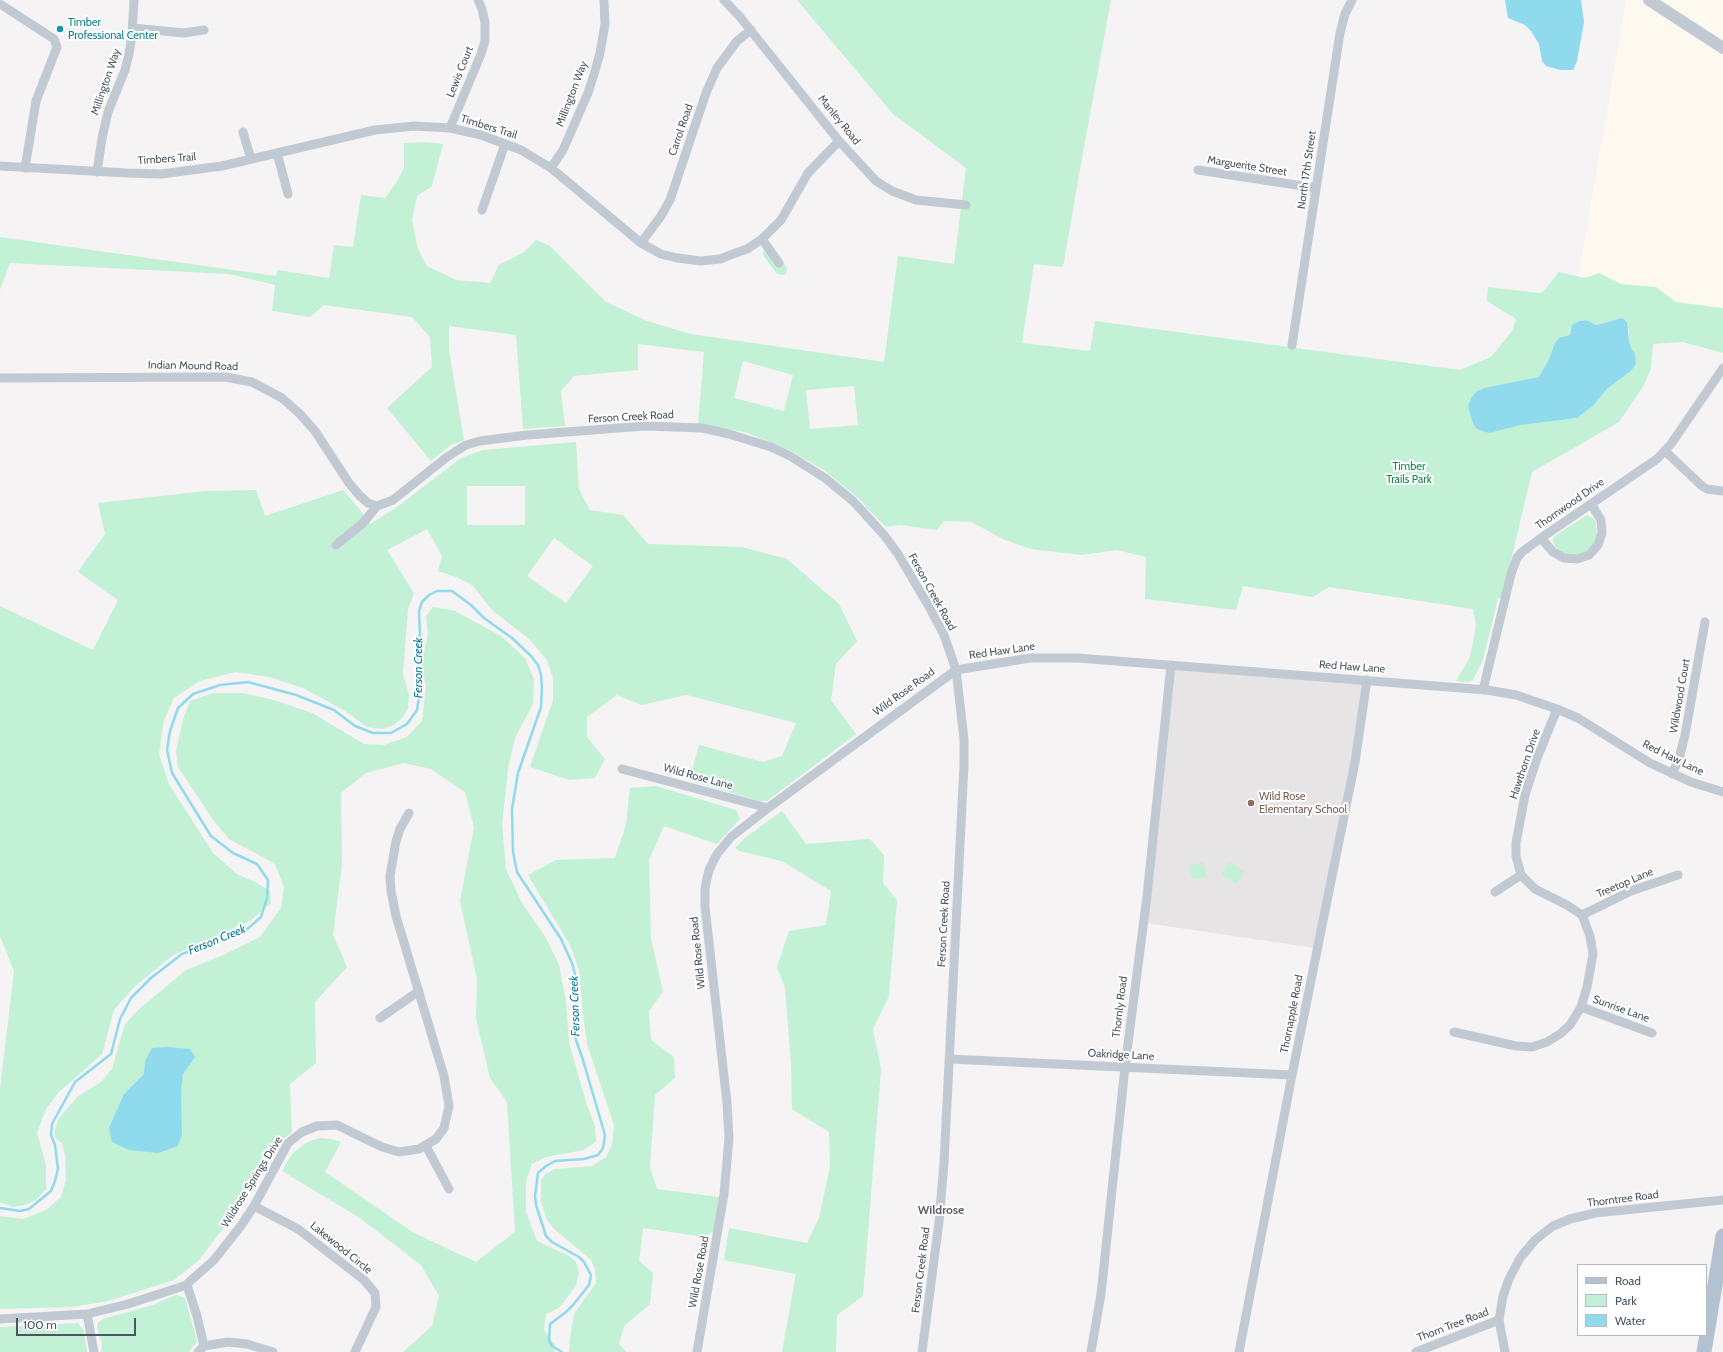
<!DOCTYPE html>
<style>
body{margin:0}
#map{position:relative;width:1723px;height:1352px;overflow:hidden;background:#f5f3f3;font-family:Cabin,sans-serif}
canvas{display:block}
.legend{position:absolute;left:1577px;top:1264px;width:130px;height:72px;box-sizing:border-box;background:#fff;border:1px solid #b7bbc0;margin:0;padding:5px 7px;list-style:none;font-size:12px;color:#4a5661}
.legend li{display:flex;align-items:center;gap:8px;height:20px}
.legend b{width:20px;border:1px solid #b7bbc0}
.scale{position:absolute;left:16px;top:1318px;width:120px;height:18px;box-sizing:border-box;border:2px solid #4a5661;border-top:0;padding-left:5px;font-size:12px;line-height:14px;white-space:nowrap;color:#4a5661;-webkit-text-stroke:3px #fff;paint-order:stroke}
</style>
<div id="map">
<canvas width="1723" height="1352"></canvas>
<ul class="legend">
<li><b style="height:5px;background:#b3c2d1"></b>Road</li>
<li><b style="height:11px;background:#c3f1d5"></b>Park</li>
<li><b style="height:11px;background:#90daee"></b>Water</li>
</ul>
<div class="scale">100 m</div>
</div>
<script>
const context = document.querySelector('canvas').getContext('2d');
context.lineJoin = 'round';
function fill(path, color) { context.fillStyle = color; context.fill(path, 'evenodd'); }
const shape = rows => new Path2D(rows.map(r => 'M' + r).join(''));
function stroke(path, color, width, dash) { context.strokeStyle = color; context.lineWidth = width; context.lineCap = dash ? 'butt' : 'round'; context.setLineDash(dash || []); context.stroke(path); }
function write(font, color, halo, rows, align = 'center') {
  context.font = font + ' Cabin,sans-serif'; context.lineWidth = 4; context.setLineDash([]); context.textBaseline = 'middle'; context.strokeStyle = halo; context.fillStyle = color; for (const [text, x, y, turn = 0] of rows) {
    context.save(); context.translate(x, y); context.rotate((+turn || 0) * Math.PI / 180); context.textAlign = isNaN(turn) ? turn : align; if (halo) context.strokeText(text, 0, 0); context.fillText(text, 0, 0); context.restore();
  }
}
const commercial = shape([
 [1626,0,1644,0,1723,50,1723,347,1618,327,1567,343],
 [1652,0,1723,0,1723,45]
]);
const education = shape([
 [1174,668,1368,683,1315,948,1146,923]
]);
const green = shape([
 [797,0,1111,0,1082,158,1063,267,1034,264,1022,343,1090,351,1095,321,1460,370,1491,357,1512,331,1516,319,1487,301,1488,287,1538,293,1543,292,1559,272,1585,278,1599,273,1621,284,1656,287,1676,302,1723,308,1723,353,1683,342,1653,344,1651,368,1644,385,1619,422,1532,472,1502,598,1498,598,1483,660,1473,680,1468,682,1456,681,1470,657,1476,626,1473,609,1329,587,1313,597,1243,586,1236,610,1145,599,1146,557,1117,550,1081,555,1031,549,1005,540,971,522,944,521,937,530,900,525,886,527,868,509,866,509,866,506,858,498,824,470,791,451,745,432,698,424,704,352,638,344,638,370,574,376,561,391,565,426,523,429,516,335,449,326,449,350,464,440,451,445,431,461,387,408,432,367,430,337,412,317,324,305,310,317,272,311,275,285,229,274,10,263,0,290,0,237,276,276,278,270,329,278,334,245,353,247,361,195,385,198,396,183,404,168,404,143,425,142,443,144,432,186,417,196,412,220,418,249,427,266,456,280,490,283,499,265,524,252,536,240,550,246,606,302,647,321,691,334,884,362,898,256,954,264,966,168,893,114],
 [1621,318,1629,330,1629,340,1631,348,1635,353,1636,364,1631,371,1607,389,1593,406,1577,418,1541,422,1531,379,1539,377,1544,371,1552,350,1570,335,1571,330,1579,321,1586,320,1597,325],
 [743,361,793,375,784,411,734,398],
 [854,386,858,425,810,429,806,390],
 [772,246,787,268,786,274,783,275,777,274,763,255,764,247],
 [576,442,579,489,590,510,623,515,648,544,742,547,787,559,839,604,857,641,836,664,831,700,856,734,767,801,759,801,689,780,699,745,763,762,782,756,796,723,687,695,641,705,617,695,587,717,587,737,605,759,595,778,569,780,530,767,553,700,553,678,547,660,529,639,492,610,472,585,456,577,438,571,442,556,427,529,387,550,414,593,408,609,403,674,409,695,408,708,403,717,394,725,383,729,367,727,345,711,303,688,269,677,235,672,200,681,174,698,164,720,159,754,169,784,213,853,237,874,257,883,270,891,271,903,250,921,173,955,134,987,114,1010,102,1054,59,1092,46,1109,37,1133,46,1165,46,1189,36,1200,24,1205,13,1207,0,1202,0,1089,14,971,0,936,0,606,93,650,118,600,78,572,105,534,98,503,206,491,256,490,265,516,343,490,361,511,370,524,397,507,461,458,483,450],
 [467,486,525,486,525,525,467,525],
 [554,538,593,566,566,603,527,576],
 [1587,515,1594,519,1596,523,1597,537,1594,545,1588,550,1580,554,1572,555,1558,551,1554,545,1553,539,1555,536],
 [433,607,455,611,501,636,525,658,534,679,533,704,515,738,508,769,502,824,506,869,522,903,546,938,559,965,566,1000,569,1043,587,1105,595,1126,596,1142,584,1150,546,1157,532,1164,526,1181,526,1212,537,1241,569,1256,576,1262,579,1272,576,1286,559,1308,546,1314,544,1330,555,1345,555,1352,403,1352,432,1326,439,1296,421,1265,357,1216,282,1171,292,1154,306,1143,319,1138,331,1139,341,1142,325,1172,414,1233,476,1262,515,1232,507,1102,490,1078,476,1019,477,979,460,901,474,827,465,792,431,769,404,763,366,773,341,793,342,864,333,935,347,967,315,1002,316,1063,290,1084,292,1132,277,1144,232,1217,199,1260,174,1280,108,1301,72,1307,0,1309,0,1216,23,1219,46,1210,61,1197,66,1180,65,1155,62,1143,55,1138,55,1130,59,1118,78,1096,101,1082,112,1069,125,1024,137,1011,186,970,221,956,260,937,281,908,284,887,275,864,229,839,214,821,178,767,176,751,183,719,190,701,213,693,243,693,274,700,312,713,364,744,384,745,407,737,422,721,426,685,421,666,428,634,426,616],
 [144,1074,183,1074,181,1093,124,1094],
 [656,786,736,810,740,819,717,844,664,826,649,860,651,938,663,992,649,1011,651,1040,674,1057,675,1078,655,1095,650,1167,657,1189,719,1197,714,1231,705,1237,643,1228,639,1261,653,1273,650,1304,624,1326,619,1344,626,1352,569,1352,570,1337,574,1314,596,1283,595,1269,591,1260,554,1229,547,1220,541,1202,541,1180,545,1174,555,1169,592,1166,606,1157,612,1145,614,1125,587,1044,583,1013,579,970,571,947,528,875,556,860,615,858,626,825,630,788],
 [782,811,806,844,870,839,884,855,883,883,897,900,889,996,873,1029,881,1069,863,1296,837,1315,836,1352,782,1352,796,1274,724,1260,729,1228,807,1243,819,1218,830,1167,829,1132,792,1109,791,1063,785,988,777,967,789,931,826,925,831,891,782,861,739,851,735,848,746,837],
 [1203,862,1207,876,1193,880,1189,866],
 [1229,862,1244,871,1236,884,1221,875],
 [176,1295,185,1298,197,1341,189,1352,101,1352,102,1344,97,1328,98,1322,103,1319,153,1305],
 [78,1323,84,1331,87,1352,0,1352,0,1327]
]);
const water = shape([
 [1505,0,1581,0,1584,22,1577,61,1573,70,1560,70,1546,66,1542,61,1539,44,1531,31,1525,25,1508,18],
 [1621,318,1624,319,1627,323,1629,340,1631,348,1635,353,1636,364,1631,371,1607,389,1593,406,1577,418,1520,425,1489,433,1477,429,1473,424,1468,406,1471,398,1476,392,1484,388,1539,377,1548,361,1555,343,1559,338,1570,335,1572,325,1579,321,1586,320,1597,325],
 [167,1047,190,1049,195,1057,183,1074,181,1093,182,1134,178,1146,158,1153,129,1150,112,1142,109,1128,124,1094,144,1074,145,1061,152,1048]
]);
const stream = shape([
 [0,1208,20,1211,29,1209,51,1191,55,1181,58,1169,55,1145,51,1135,52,1124,75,1082,111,1054,120,1019,131,998,151,978,182,954,245,931,261,917,267,898,268,880,257,864,233,853,211,836,172,773,167,750,170,731,178,708,193,694,220,685,248,682,296,695,334,710,355,726,373,733,391,733,407,724,417,710,420,692,416,674,420,636,419,611,422,602,429,595,437,591,452,591,471,605,484,618,512,638,531,656,538,665,541,675,542,688,541,707,518,773,512,809,513,852,517,872,561,939,572,963,575,974,576,1000,574,1028,576,1040,583,1060,605,1135,603,1148,598,1155,584,1159,555,1161,546,1166,538,1173,535,1196,536,1205,546,1236,552,1242,579,1257,584,1262,591,1275,589,1285,573,1305,566,1312,550,1324,549,1341,552,1346,562,1352]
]);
const minor = shape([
 [724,0,740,17,839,141,876,181,892,191,916,200,966,205],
 [0,4,54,39,57,47,36,101,25,168],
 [133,28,184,33,204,30],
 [450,128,481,54,485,41,485,23,482,9,478,0],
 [243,132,251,159],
 [277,153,288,194],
 [0,166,127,173,161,174,222,166,375,130,414,126,450,128,481,135,521,150,551,168,641,243,661,254,677,258,701,261,720,259,730,255,747,249,762,239,781,220,808,173,839,141],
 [551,168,563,150,588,93,595,71,600,53,605,24,604,0],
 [1198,170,1316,188],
 [97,172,102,138,108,112,125,70,129,54,132,35,134,0],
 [482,210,505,144],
 [762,239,779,263],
 [641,243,661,216,670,200,706,93,717,68,737,41,751,30],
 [1292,345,1340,33,1345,14,1352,0],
 [0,378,225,377,252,382,282,398,300,414,315,431,349,483,360,496,368,503,377,506],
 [1665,451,1702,486,1707,489,1723,491],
 [1541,538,1553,552,1564,558,1577,559,1589,555,1598,545,1602,533,1601,520,1591,504],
 [336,545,362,524,377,506,393,500,447,457,466,445,480,441,527,435,645,426,702,428,729,434,771,447,790,456,825,478,853,501,884,535,898,554,928,605,944,635,956,670,964,739,964,765,944,1163,939,1222,922,1352],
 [1483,690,1511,574,1517,558,1522,552,1541,538,1657,459,1671,444,1723,368],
 [622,769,768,808],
 [1672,774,1679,759,1685,735,1705,622],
 [1495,892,1521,875],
 [1582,915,1631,891,1678,875],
 [1581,1007,1652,1033],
 [380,1018,419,991],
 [1454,1032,1516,1046,1532,1047,1547,1042,1560,1034,1570,1025,1581,1007,1587,987,1593,954,1590,936,1582,915,1567,905,1535,889,1521,875,1516,856,1516,843,1525,795,1536,761,1557,709],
 [949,1059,1292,1075],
 [426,1146,449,1189],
 [254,1206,298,1229,364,1280,375,1293,376,1307,355,1352],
 [187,1285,197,1316,204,1346],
 [87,1314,94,1352],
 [0,1319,87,1314,128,1304,187,1285,188,1283,214,1260,240,1227,254,1206,288,1143,302,1132,317,1126,337,1125,382,1147,399,1152,419,1149,436,1139,444,1128,449,1106,444,1076,396,916,391,891,390,876,396,841,400,829,409,813],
 [198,1352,204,1346,228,1342,247,1344,273,1352],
 [697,1352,724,1194,729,1138,727,1103,705,907,705,888,709,870,717,854,731,837,768,808,956,670,1030,658,1078,658,1487,690,1516,695,1557,709,1578,718,1650,763,1691,782,1723,792],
 [1091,1352,1101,1294,1125,1067,1147,896,1171,665],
 [1239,1352,1292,1075,1355,762,1367,680],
 [1416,1352,1499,1320],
 [1505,1352,1499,1320,1503,1296,1509,1279,1520,1258,1535,1240,1553,1226,1570,1219,1595,1213,1723,1200]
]);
const tertiary = shape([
 [1649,0,1723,48]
]);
const primary = shape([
 [1704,1352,1723,1236]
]);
const markers = [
 [60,29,4,"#0f9aa8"],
 [1251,803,4,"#8d6e63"]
];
const cultureNames = [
 ["Timber",68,23],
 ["Professional Center",68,36]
];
const streetNames = [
 ["Lewis Court",460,72,-68],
 ["Millington Way",106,82,-71],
 ["Millington Way",572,94,-69],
 ["Manley Road",839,120,51],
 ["Timbers Trail",489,127,17],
 ["Carrol Road",681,130,-71],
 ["Timbers Trail",167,159,-4],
 ["Marguerite Street",1247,166,9],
 ["North 17th Street",1307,170,-82],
 ["Indian Mound Road",193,366,1],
 ["Ferson Creek Road",631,417,-3],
 ["Thornwood Drive",1570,504,-35],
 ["Ferson Creek Road",932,592,61],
 ["Red Haw Lane",1002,651,-8],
 ["Red Haw Lane",1352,667,4],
 ["Wild Rose Road",904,692,-36],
 ["Wildwood Court",1680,696,-80],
 ["Red Haw Lane",1673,758,26],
 ["Hawthorn Drive",1525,764,-71],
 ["Wild Rose Lane",698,777,15],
 ["Treetop Lane",1625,883,-23],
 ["Ferson Creek Road",944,924,-87],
 ["Wild Rose Road",698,953,-96],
 ["Thornly Road",1120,1007,-83],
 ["Sunrise Lane",1621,1009,20],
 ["Thornapple Road",1292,1014,-79],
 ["Oakridge Lane",1121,1055,3],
 ["Wildrose Springs Drive",252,1182,-58],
 ["Thorntree Road",1623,1199,-7],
 ["Lakewood Circle",341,1248,39],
 ["Ferson Creek Road",921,1270,-83],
 ["Wild Rose Road",699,1272,-80],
 ["Thorn Tree Road",1453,1325,-21]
];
const parkNames = [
 ["Timber",1409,467],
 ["Trails Park",1409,480]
];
const educationNames = [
 ["Wild Rose",1259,797],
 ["Elementary School",1259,810]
];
const waterNames = [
 ["Ferson Creek",418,668,-90],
 ["Ferson Creek",217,940,-22],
 ["Ferson Creek",575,1006,-92]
];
const neighbourhoodNames = [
 ["Wildrose",941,1210]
];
fill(commercial, '#fdf9ef');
fill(education, '#e6e4e5');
fill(green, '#c3f1d5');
fill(water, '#90daee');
stroke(stream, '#90daee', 2.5);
stroke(minor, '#c1cad2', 9);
stroke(tertiary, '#c1cad2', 12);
stroke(primary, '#b3c2d1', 15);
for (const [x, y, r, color] of markers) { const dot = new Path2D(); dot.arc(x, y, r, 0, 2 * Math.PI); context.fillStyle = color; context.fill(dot); stroke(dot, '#fff', 1.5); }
write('11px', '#0d838f', '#fff', cultureNames, 'left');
write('11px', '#4a5661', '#fff', streetNames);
write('11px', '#17864f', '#fff', parkNames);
write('11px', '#785e54', '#fff', educationNames, 'left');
write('italic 12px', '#0c7c9b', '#fff', waterNames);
write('bold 12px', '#5f6368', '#fff', neighbourhoodNames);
</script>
